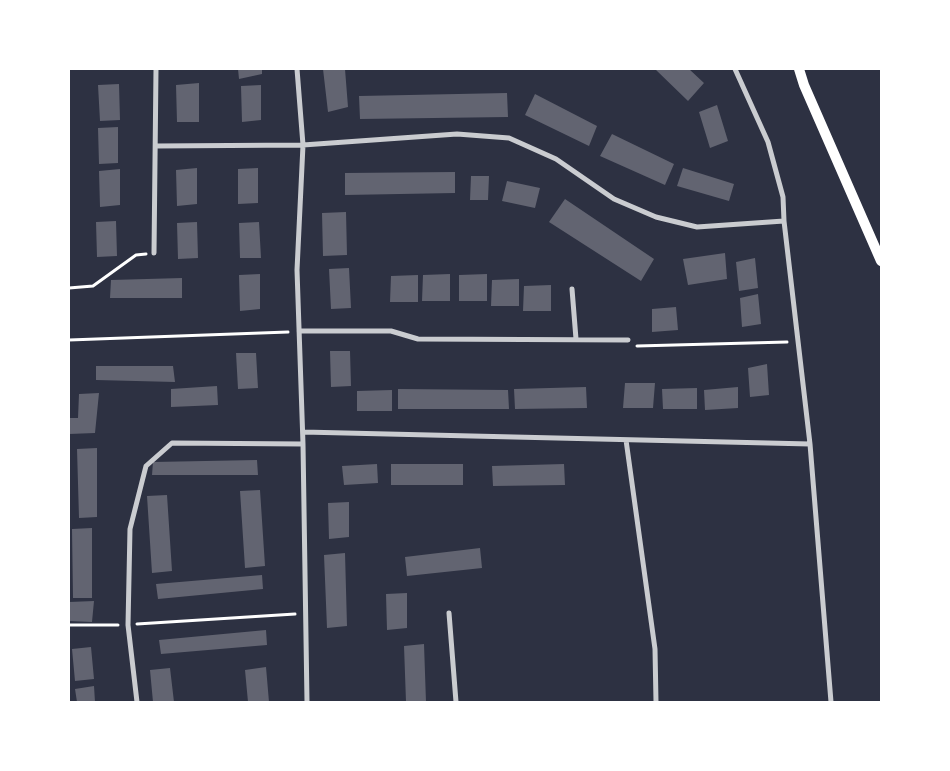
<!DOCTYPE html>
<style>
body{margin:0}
#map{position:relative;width:950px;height:771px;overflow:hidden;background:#2d3142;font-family:"IBM Plex Sans",sans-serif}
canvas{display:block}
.frame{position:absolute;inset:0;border:70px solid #fff;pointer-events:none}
</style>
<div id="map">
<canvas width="950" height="771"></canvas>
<div class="frame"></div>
</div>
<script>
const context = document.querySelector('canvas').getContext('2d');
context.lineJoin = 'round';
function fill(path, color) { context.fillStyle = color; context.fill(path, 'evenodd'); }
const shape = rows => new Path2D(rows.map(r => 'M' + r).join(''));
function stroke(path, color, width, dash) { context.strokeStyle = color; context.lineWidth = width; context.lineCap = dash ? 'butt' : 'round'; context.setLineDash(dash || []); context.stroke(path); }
const building = shape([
 [238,69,262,69,262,74,239,79],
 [323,69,345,69,348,107,328,112],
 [655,69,689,69,704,83,688,101],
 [199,83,199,122,177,122,176,85],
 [119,84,120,120,100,121,98,85],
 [261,85,261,120,242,122,241,86],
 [507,93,508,117,360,119,359,96],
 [535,94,597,126,589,146,525,115],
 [717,105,728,141,710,148,699,112],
 [118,127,118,163,99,164,98,128],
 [612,134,674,164,665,185,600,156],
 [197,168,197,204,177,206,176,170],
 [258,168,258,203,238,204,238,169],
 [683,168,734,184,729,201,677,186],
 [120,169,120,205,100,207,99,171],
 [455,172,455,193,345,195,345,173],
 [471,176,489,176,488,200,470,200],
 [507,181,540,188,535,208,502,201],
 [565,199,654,259,641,281,549,222],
 [346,212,347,255,323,256,322,213],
 [116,221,117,256,97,257,96,222],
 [197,222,198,258,178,259,177,223],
 [259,222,261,258,240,258,239,223],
 [725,253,727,279,688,285,683,259],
 [755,258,758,288,739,291,736,262],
 [349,268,351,308,331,309,329,269],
 [260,274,260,309,240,311,239,275],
 [450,274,450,301,422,301,423,275],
 [487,274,487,301,459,301,459,275],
 [418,275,418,302,390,302,391,276],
 [182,278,182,298,110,298,111,280],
 [519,279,519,306,491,306,492,280],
 [551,285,551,311,523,311,524,286],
 [758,294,761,324,742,327,740,298],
 [676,307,678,330,652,332,652,309],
 [330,351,350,351,351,386,331,387],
 [236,353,256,353,258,388,238,389],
 [767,364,769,395,750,397,748,368],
 [96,366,173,366,175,382,96,380],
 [625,383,655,383,653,408,623,408],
 [217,386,218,405,171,407,171,389],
 [586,387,587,408,515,409,514,389],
 [738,387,738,408,705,410,704,390],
 [697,388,697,409,663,409,662,389],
 [398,389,508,390,509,409,398,409],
 [392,390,392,411,357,411,357,391],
 [99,393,95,433,69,434,69,418,78,418,79,394],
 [97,448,97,517,79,518,77,449],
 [257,460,258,475,152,475,153,462],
 [377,464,378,483,344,485,342,466],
 [391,464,463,464,463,485,391,485],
 [564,464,565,485,493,486,492,466],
 [260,490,265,566,245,568,240,491],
 [167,495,172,571,152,573,147,496],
 [349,502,349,537,329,539,328,503],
 [92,528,92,598,73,598,72,529],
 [480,548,482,568,407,576,405,557],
 [345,553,347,626,327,628,324,555],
 [262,575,263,589,158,599,156,584],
 [407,593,407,628,387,630,386,594],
 [94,601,92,622,69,621,69,602],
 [266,630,267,645,161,654,159,640],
 [424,644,426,702,406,702,404,646],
 [91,647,94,679,75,681,72,649],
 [266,667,269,702,248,702,245,670],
 [170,668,174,702,153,702,150,670],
 [94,686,95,702,77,702,75,689]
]);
const path = shape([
 [69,288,93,286,136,255,146,254],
 [69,340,288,332],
 [637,346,787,342],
 [137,624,295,614],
 [69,625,118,625]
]);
const minor = shape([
 [297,69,303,145,297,270,303,444,307,702],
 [735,69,768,142,783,197,784,221,810,444,831,702],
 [156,146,303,145,457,134,509,138,556,159,614,199,656,217,697,227,784,221],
 [154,253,156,69],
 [572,289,576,339],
 [299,331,391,331,418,339,628,340],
 [303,432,810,444],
 [626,440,655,649,656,702],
 [449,613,456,702],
 [137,702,128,625,130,529,146,466,172,443,303,444]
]);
const secondary = shape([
 [799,69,804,85,881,261]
]);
fill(building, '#626471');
stroke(path, '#fff', 3);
stroke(minor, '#caccd0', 5);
stroke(secondary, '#fff', 10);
</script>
